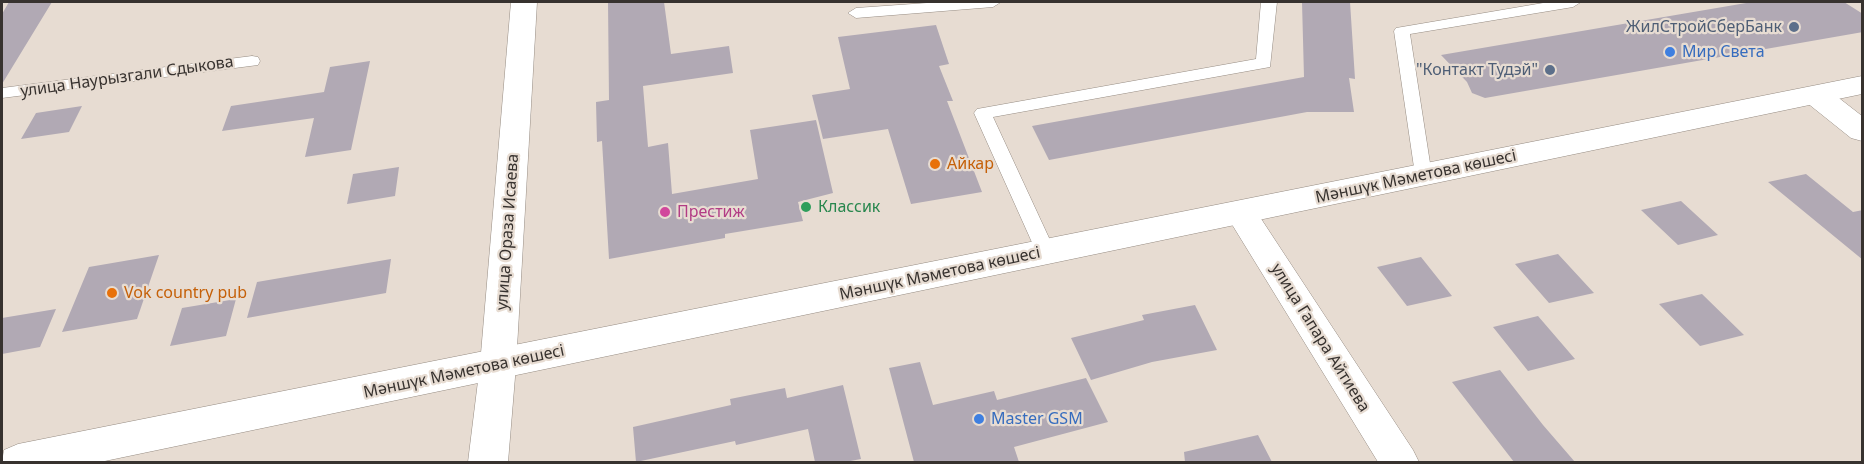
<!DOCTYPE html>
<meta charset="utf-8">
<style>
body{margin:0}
#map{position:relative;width:1864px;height:464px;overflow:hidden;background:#e7dcd2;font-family:"Noto Sans",sans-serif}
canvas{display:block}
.frame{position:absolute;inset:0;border:3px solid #37322f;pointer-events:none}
</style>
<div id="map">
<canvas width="1864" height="464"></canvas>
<div class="frame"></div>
</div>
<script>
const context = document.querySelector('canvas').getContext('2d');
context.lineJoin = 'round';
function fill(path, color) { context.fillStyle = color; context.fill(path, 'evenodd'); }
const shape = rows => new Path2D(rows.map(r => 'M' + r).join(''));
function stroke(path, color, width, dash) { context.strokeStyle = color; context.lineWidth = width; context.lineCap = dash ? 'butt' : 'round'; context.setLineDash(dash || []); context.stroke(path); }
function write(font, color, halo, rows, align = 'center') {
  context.font = font + ' "Noto Sans",sans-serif'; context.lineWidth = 4.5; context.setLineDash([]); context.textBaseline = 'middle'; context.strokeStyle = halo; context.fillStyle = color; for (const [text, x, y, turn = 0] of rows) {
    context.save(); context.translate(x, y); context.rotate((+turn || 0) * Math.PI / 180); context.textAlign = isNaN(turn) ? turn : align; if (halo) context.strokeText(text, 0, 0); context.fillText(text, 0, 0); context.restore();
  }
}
const building = shape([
 [9,2,52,2,2,84,2,14],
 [608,2,664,2,671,54,729,46,733,73,643,86,648,147,668,143,672,194,758,179,750,130,816,120,833,193,798,202,803,221,725,234,725,238,609,259,602,141,597,142,596,102,609,100],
 [1302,2,1350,2,1355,79,1349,78,1354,112,1307,112,1049,160,1032,126,1304,77],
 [1752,2,1844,2,1863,14,1863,32,1485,98,1472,93,1467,82,1441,55],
 [936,25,949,64,939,66,953,101,947,101,982,192,911,204,888,129,823,139,812,95,850,89,838,37],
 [370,61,351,150,305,157,314,118,222,131,231,106,324,92,330,67],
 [82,106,69,132,21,139,36,113],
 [399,167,395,196,347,204,353,174],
 [1806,174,1853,212,1863,210,1863,260,1768,182],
 [1681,201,1718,235,1678,245,1641,210],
 [1558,254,1594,293,1549,303,1515,264],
 [159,255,137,319,62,332,89,267],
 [1421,257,1452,296,1407,306,1377,267],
 [391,259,386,293,247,318,257,282],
 [1702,294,1744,335,1700,346,1659,304],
 [236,299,226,336,170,346,182,308],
 [1195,305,1217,350,1152,362,1091,380,1071,338,1144,320,1142,315],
 [56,309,40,347,2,354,2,318],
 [1538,316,1575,359,1528,371,1493,327],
 [920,362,933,405,994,391,997,400,1086,378,1108,422,1014,447,1019,462,914,462,889,368],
 [1500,370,1543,425,1575,462,1514,462,1452,382],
 [843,385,861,459,845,462,815,462,808,429,736,445,735,441,636,462,633,427,731,405,730,399,785,388,787,398],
 [1258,435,1272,462,1185,462,1184,452]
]);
const service = shape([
 [941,2,1001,2,993,7,856,18,848,13,856,8,941,2],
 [1261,2,1277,2,1270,67,993,117,1056,253,1053,258,1046,260,1039,258,974,113,977,109,1256,59,1261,2],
 [1549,2,1581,2,1573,7,1410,34,1432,176,1430,181,1416,181,1394,31,1396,28,1549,2],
 [252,56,258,57,260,61,258,65,2,98,2,88,252,56]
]);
const minor = shape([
 [1241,201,1252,205,1413,450,1419,462,1378,462,1225,213,1230,205,1241,201],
 [498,350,511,354,516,365,508,462,468,462,480,365,485,354,498,350]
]);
const tertiary = shape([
 [511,2,537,2,516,365,511,376,498,380,485,376,480,365,511,2]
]);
const secondary = shape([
 [1816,86,1826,88,1862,116,1862,141,1851,138,1806,102,1802,95,1806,88,1816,86]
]);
const primary = shape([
 [1862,76,1862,94,100,462,2,462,4,450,18,444,1862,76]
]);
const markers = [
 [1794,27,6,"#5c6f8a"],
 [1670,52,6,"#3f7fe0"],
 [1550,70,6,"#5c6f8a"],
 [935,164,6,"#e8710a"],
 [806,207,6,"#2e9e5b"],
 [665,212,6,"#d1479c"],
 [112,293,6,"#e8710a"],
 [979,419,6,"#3f7fe0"]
];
const serviceNames = [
 ["ЖилСтройСберБанк",1782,27],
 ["\"Контакт Тудэй\"",1538,70]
];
const shopNames = [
 ["Мир Света",1682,52],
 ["Master GSM",991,419]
];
const streetNames = [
 ["улица Наурызгали Сдыкова",127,77,-8],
 ["Мәншүк Мәметова көшесі",1416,177,-12],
 ["улица Ораза Исаева",508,232,-86],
 ["Мәншүк Мәметова көшесі",940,274,-12],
 ["улица Гапара Айтиева",1320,338,58],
 ["Мәншүк Мәметова көшесі",464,372,-12]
];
const foodNames = [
 ["Айкар",947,164],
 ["Vok country pub",124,293]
];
const leisureNames = [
 ["Классик",818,207]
];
const hotelNames = [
 ["Престиж",677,212]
];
fill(building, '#b1a9b4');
stroke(service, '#968c83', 1);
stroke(minor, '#968c83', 1);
stroke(tertiary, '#968c83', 1);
stroke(secondary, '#968c83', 1);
stroke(primary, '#968c83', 1);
fill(service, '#fff');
fill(minor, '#fff');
fill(tertiary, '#fff');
fill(secondary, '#fff');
fill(primary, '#fff');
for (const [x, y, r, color] of markers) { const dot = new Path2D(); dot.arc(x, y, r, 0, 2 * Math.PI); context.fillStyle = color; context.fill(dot); stroke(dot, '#e7dcd2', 2); }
write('16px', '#4e5e75', '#e7dcd2', serviceNames, 'right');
write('16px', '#366cbe', '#e7dcd2', shopNames, 'left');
write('16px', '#37322f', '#e7dcd2', streetNames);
write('16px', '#c56008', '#e7dcd2', foodNames, 'left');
write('16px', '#27864d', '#e7dcd2', leisureNames, 'left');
write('16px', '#b23c85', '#e7dcd2', hotelNames, 'left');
</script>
